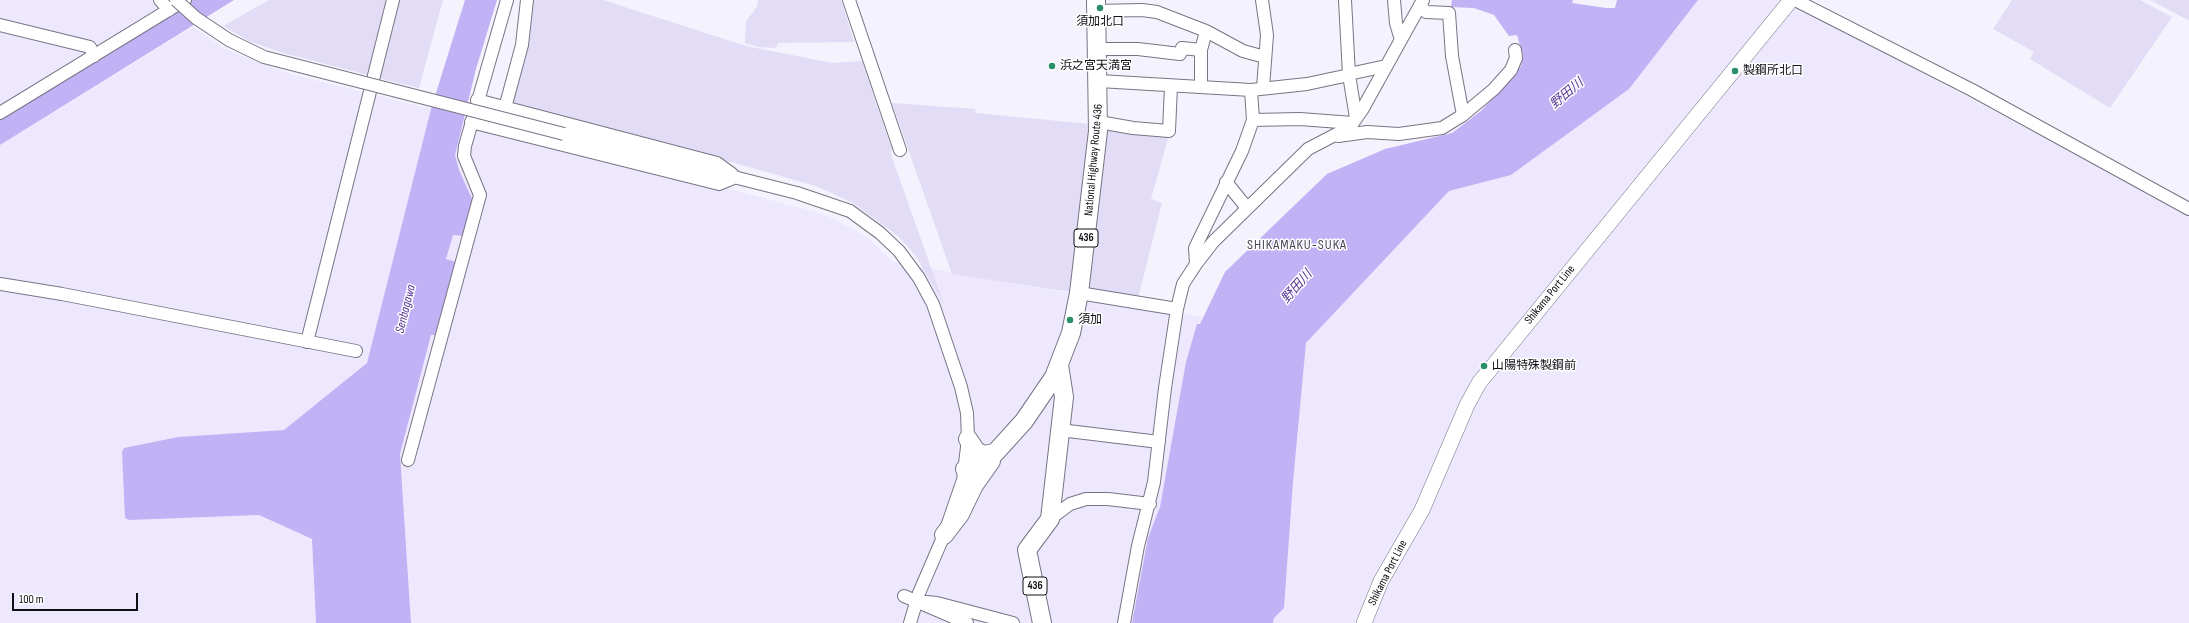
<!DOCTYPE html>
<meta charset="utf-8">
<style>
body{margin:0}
#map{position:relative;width:2189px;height:623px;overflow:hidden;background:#f4f2fd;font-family:"Sofia Sans Condensed",sans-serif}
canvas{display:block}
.scale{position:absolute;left:12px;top:593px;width:126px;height:18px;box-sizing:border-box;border:2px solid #100f15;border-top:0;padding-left:5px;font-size:12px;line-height:14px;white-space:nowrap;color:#100f15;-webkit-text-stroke:3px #fff;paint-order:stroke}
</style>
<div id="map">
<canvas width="2189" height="623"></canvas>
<div class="scale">100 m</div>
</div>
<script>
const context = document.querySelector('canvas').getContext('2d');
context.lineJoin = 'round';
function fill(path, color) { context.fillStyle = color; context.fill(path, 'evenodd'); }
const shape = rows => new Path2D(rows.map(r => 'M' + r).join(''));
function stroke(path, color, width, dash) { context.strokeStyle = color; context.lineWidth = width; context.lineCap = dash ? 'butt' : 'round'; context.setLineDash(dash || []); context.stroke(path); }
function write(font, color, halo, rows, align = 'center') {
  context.font = font + ' "Sofia Sans Condensed","Noto Sans JP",sans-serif'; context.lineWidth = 3; context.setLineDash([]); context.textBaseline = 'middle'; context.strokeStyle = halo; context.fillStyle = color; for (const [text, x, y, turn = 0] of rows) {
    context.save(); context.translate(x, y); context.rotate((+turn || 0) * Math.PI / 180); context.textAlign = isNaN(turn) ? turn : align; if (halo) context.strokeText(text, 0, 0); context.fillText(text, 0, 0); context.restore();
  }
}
const built = shape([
 [0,0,156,0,172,12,0,118],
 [1698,0,1790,0,1796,6,2189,215,2189,623,1273,623,1273,618,1284,608,1293,482,1306,343,1449,191,1511,175,1629,89],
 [193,27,225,49,286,73,431,109,367,363,284,430,178,437,125,448,129,520,259,515,312,539,316,623,0,623,0,145],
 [463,117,826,215,867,237,893,262,1202,317,1160,507,1148,538,1132,623,411,623,400,454,431,334,435,334,456,262,446,259,453,234,463,236,472,201,459,170,455,155]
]);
const green = shape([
 [269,0,387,0,368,75,283,53,249,41,223,26],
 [397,0,443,0,419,88,378,78],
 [530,0,603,0,746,46,832,63,862,61,892,150,890,152,944,304,915,255,898,236,853,203,816,186,724,160,510,106],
 [758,0,841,0,854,42,778,43,776,48,759,47,745,43,746,21,757,7],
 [2012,0,2140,0,2172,17,2110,108,2030,59,2034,52,1993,29],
 [2150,0,2189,0,2189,20,2186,19],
 [892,103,975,109,976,113,1090,124,1070,292,952,274],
 [1108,127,1169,135,1151,199,1162,203,1138,298,1088,289]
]);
const water = shape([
 [192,0,234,0,0,145,0,118],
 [465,0,497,0,476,69,455,155,459,170,473,201,463,236,453,235,446,259,456,262,435,335,431,335,400,454,411,623,316,623,312,539,259,515,129,520,125,518,122,452,124,448,178,437,284,430,367,363,431,109],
 [1452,0,1573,0,1572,3,1606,8,1615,8,1617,0,1698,0,1629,89,1511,175,1449,191,1306,343,1293,482,1284,608,1274,618,1273,623,1132,623,1148,538,1160,507,1186,362,1197,324,1200,324,1225,272,1327,174,1385,149,1452,133,1481,111,1521,66,1523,56,1517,35,1509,36,1494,15,1474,8,1451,7]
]);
const minor = shape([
 [160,0,169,10],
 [849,0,900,150],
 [1262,0,1267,35,1263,88],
 [1345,0,1349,75,1356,118],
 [1394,0,1396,23,1401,40],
 [1795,0,1972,90,2189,209],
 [1420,5,1426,12,1449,13,1452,56,1463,115],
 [1096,11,1142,10,1157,12,1206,31,1243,51,1265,57],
 [0,25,90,47,94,56],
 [1097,49,1138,49,1180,54,1182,48,1201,50],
 [1349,74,1386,66],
 [1099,81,1251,90,1307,84,1349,75],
 [1201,87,1201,50,1206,31],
 [477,100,717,163,732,174],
 [505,108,522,45,527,0],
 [0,113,185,0],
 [1253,120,1300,119,1353,123],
 [471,122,719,184,736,177],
 [1099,122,1133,128,1169,131,1171,86],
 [564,134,797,193,850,211,880,233,899,251,919,278,933,304,961,387,967,413,968,439,963,480,944,535,919,593,910,623],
 [1338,136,1367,132,1399,134,1442,128,1463,115,1494,89,1511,70,1516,58,1515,50],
 [1226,182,1247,208],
 [1196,264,1195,248,1242,151,1253,120,1251,90],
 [0,284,62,294,356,351],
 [1079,293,1177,309],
 [307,342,393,0],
 [1060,430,1159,442],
 [408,460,480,195,464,156,465,146,507,0],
 [1050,519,1070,504,1086,499,1108,499,1150,504],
 [904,596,967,623],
 [916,601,937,603,1013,623],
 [1124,623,1138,546,1154,482,1165,388,1177,309,1183,284,1196,264,1213,242,1308,149,1350,127,1362,110,1423,0]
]);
const major = shape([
 [1364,623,1381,581,1422,510,1467,405,1479,383,1791,0]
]);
const highway = shape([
 [968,439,976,451,983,455,995,453],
 [965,469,981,465,995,453,1024,421,1054,377,1071,333,1079,293,1098,131,1096,0],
 [944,535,960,514,974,485,991,461],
 [1042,623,1027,550,1050,519,1064,397,1059,365]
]);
const minorBridge = shape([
 [176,0,196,18,229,40,264,57,564,134]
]);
const markers = [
 [1100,8,4,"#2b8f69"],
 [1052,66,4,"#2b8f69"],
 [1735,71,4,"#2b8f69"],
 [1070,320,4,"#2b8f69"],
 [1484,366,4,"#2b8f69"]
];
const shields = [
 [1086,238,24],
 [1035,586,24]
];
const shieldNames = [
 ["436",1086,238],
 ["436",1035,586]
];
const poiNames = [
 ["須加北口",1100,22,"center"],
 ["浜之宮天満宮",1060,66],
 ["製鋼所北口",1743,71],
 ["須加",1078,320],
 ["山陽特殊製鋼前",1492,366]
];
const streetNames = [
 ["National Highway Route 436",1094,160,-85],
 ["Shikama Port Line",1550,295,-51],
 ["Shikama Port Line",1388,573,-63]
];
const waterNames = [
 ["野田川",1567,94,-40],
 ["野田川",1297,287,-49],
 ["Senbagawa",406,309,-76]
];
const quarterNames = [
 ["SHIKAMAKU-SUKA",1297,245]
];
fill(built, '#ede8fe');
fill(green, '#e2dcf7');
fill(water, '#c1b1f5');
stroke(minor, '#787485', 14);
stroke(major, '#787485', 16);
stroke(highway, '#787485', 20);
stroke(minor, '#fff', 12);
stroke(major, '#fff', 15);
stroke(highway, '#fff', 18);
stroke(minorBridge, '#787485', 14, []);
stroke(minorBridge, '#fff', 12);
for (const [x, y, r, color] of markers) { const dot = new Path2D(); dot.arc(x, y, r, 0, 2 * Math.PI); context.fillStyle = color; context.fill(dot); stroke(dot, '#fff', 1.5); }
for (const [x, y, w] of shields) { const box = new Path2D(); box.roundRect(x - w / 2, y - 9, w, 18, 3); context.fillStyle = '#fff'; context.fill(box); stroke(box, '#100f15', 1); }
write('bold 11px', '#100f15', null, shieldNames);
write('12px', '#100f15', '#fff', poiNames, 'left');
write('12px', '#100f15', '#fff', streetNames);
write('italic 13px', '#553394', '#fff', waterNames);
context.letterSpacing = '1px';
write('14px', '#4a4656', '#fff', quarterNames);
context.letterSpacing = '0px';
</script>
